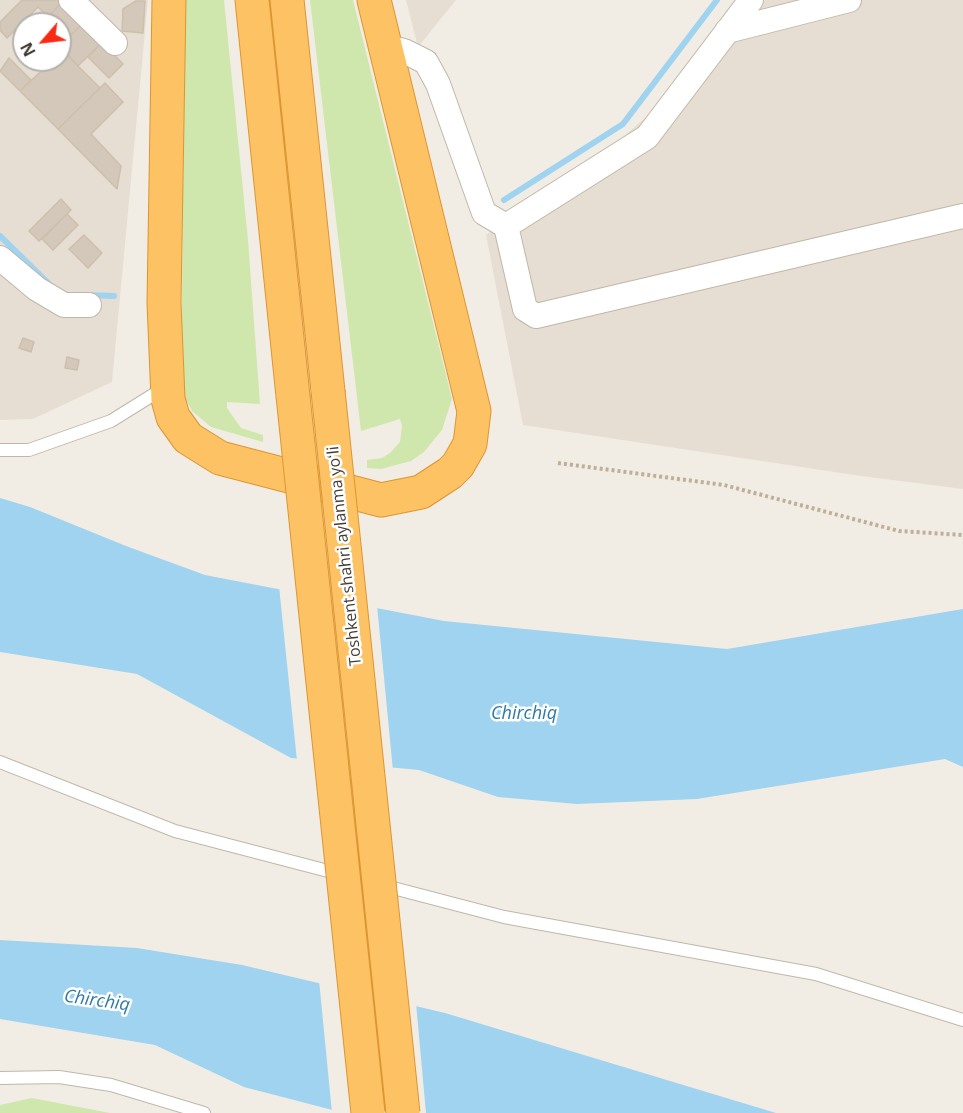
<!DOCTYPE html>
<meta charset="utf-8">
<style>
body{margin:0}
#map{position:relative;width:963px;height:1113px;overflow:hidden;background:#f2ede4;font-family:"Open Sans",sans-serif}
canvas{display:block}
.north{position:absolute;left:12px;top:12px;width:60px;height:60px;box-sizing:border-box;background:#fff;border:2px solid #b4b1ae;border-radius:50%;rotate:242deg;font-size:16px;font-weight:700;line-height:24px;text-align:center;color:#443d34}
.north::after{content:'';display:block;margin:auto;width:21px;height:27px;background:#f92a13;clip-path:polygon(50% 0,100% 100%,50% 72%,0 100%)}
</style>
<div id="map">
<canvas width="963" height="1113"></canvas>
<div class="north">N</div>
</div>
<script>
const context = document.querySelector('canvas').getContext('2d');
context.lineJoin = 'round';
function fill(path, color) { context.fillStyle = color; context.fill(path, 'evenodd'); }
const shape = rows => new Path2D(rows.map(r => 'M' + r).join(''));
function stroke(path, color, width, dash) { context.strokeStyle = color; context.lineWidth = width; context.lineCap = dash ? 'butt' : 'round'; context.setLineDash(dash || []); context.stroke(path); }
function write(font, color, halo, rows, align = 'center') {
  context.font = font + ' "Open Sans",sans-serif'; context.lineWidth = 5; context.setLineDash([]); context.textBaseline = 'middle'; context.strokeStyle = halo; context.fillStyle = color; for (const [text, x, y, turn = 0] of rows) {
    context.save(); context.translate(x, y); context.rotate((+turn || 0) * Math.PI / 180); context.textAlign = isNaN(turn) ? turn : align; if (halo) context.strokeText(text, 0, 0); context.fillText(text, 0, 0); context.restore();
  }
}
const residential = shape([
 [0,0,148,0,112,382,33,419,0,420],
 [24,24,60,24,60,60,24,60],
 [406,0,456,0,418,47],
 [741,0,963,0,963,489,861,476,523,425,486,235,615,144,660,105]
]);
const green = shape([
 [185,0,224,0,248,240,260,404,227,402,227,408,241,428,263,435,263,442,211,427,192,411,181,391],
 [310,0,353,0,452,399,442,430,424,452,411,461,381,469,367,468,367,460,382,458,390,453,400,442,402,426,400,419,361,431],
 [32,1098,110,1113,0,1113,0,1105]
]);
const water = shape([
 [0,498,30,507,126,546,205,575,444,621,727,649,963,609,963,767,945,759,697,799,577,804,498,797,419,770,291,758,137,674,0,652],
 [0,940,137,948,242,965,445,1013,776,1113,344,1113,244,1087,155,1045,0,1019]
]);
const pier = shape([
 [279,586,377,605,393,771,297,761],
 [319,980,416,1003,426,1113,332,1113]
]);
const stream = shape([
 [504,200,623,124,717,0],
 [0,236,51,286],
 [88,295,114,296]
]);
const building = shape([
 [22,0,60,0,62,2,48,17,38,7,7,38,0,30,0,22,22,0],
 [136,1,145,1,143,33,122,31,123,9,136,1],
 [62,2,83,23,60,46,60,24,55,24,48,17,62,2],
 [83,23,102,42,78,66,60,46,83,23],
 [102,42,123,64,109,78,88,57,102,42],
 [63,51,100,88,58,129,20,91,53,60,60,60,63,51],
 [9,58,31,80,20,91,0,71,9,58],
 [105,83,123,102,91,134,121,166,117,189,58,129,105,83],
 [61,199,71,210,39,241,29,231,61,199],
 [67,214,78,225,53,250,42,239,67,214],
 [84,235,102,253,88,268,69,249,84,235],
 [23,338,34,342,31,352,19,348,23,338],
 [67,357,79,360,77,370,65,368,67,357]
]);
const path = shape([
 [558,463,724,485,899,531,963,535]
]);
const lane = shape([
 [0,450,29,450,111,421,164,388],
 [0,762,175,831,504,917,816,974,963,1020],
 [0,1078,59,1077,111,1085,204,1113]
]);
const street = shape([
 [71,0,115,43],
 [727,31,849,0],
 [385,46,404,51,426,62,438,84,484,213,506,226],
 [506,226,525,309,536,316,963,216],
 [506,226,647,137,751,0],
 [0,258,37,289,64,305,89,305]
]);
const highway = shape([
 [169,0,164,303,168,399,173,417,188,438,220,458,381,500,421,492,450,473,458,465,470,444,474,411,374,0],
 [252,0,293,396],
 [287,0,328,391]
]);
const highwayBridge = shape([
 [328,391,403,1113],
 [293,396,368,1113]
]);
const streetNames = [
 ["Toshkent shahri aylanma yoʻli",345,556,-96]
];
const waterNames = [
 ["Chirchiq",524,714],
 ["Chirchiq",97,1001,8]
];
fill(residential, '#e6ded2');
fill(green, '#cfe7ac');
fill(water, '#9fd3ef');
fill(pier, '#f2ede4');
stroke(stream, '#9fd3ef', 6);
fill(building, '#d3c8b9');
stroke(building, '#cebfac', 1.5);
stroke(lane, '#c0b7a9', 14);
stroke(street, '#c0b7a9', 26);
stroke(highway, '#dc9533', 35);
stroke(path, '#bfaf98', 4, [3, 3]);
stroke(lane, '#fff', 12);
stroke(street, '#fff', 24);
stroke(highway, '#fdc263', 33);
stroke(highwayBridge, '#dc9533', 35, []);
stroke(highwayBridge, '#fdc263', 33);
write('16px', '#443d34', '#fff', streetNames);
write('italic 18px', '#2d7aa7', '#fff', waterNames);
</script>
